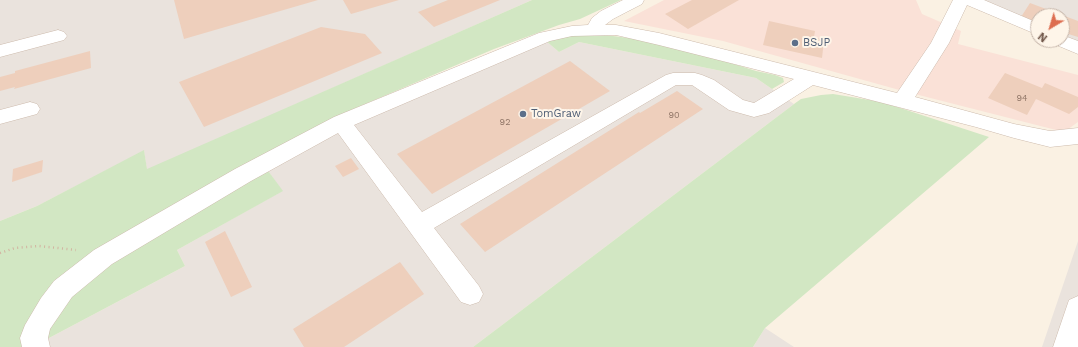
<!DOCTYPE html>
<style>
body{margin:0}
#map{position:relative;width:1078px;height:347px;overflow:hidden;background:#faf1e3;font-family:"Work Sans",sans-serif}
canvas{display:block}
.north{position:absolute;left:1030px;top:8px;width:40px;height:40px;box-sizing:border-box;background:#fef5e9;border:1px solid #c6b6aa;border-radius:50%;rotate:218deg;font-size:11px;font-weight:700;line-height:16px;text-align:center;color:#71584b}
.north::after{content:'';display:block;margin:auto;width:14px;height:18px;background:#dd6d4f;clip-path:polygon(50% 0,100% 100%,50% 72%,0 100%)}
</style>
<div id="map">
<canvas width="1078" height="347"></canvas>
<div class="north">N</div>
</div>
<script>
const context = document.querySelector('canvas').getContext('2d');
context.lineJoin = 'round';
function fill(path, color) { context.fillStyle = color; context.fill(path, 'evenodd'); }
const shape = rows => new Path2D(rows.map(r => 'M' + r).join(''));
function stroke(path, color, width, dash) { context.strokeStyle = color; context.lineWidth = width; context.lineCap = dash ? 'butt' : 'round'; context.setLineDash(dash || []); context.stroke(path); }
function write(font, color, halo, rows, align = 'center') {
  context.font = font + ' "Work Sans",sans-serif'; context.lineWidth = 4; context.setLineDash([]); context.textBaseline = 'middle'; context.strokeStyle = halo; context.fillStyle = color; for (const [text, x, y, turn = 0] of rows) {
    context.save(); context.translate(x, y); context.rotate((+turn || 0) * Math.PI / 180); context.textAlign = isNaN(turn) ? turn : align; if (halo) context.strokeText(text, 0, 0); context.fillText(text, 0, 0); context.restore();
  }
}
const commercial = shape([
 [664,0,916,0,922,14,961,31,958,44,1078,75,1078,122,1064,132,903,91,723,41,624,21]
]);
const industrial = shape([
 [0,0,532,0,147,170,144,151,37,206,0,221],
 [980,0,1078,0,1078,43,1062,36,1062,16,1038,16,1038,26],
 [546,41,559,52,579,42,756,78,794,104,473,347,32,347,185,266,177,250,282,191,266,168,350,123],
 [1078,241,1078,347,1042,347],
 [765,328,794,347,753,347]
]);
const green = shape([
 [532,0,621,0,580,19,559,25,494,49,342,114,266,168,283,191,177,250,185,266,32,347,0,347,0,221,37,206,144,150,147,169],
 [597,34,637,39,731,63,756,71,775,75,783,78,784,82,772,89,756,78,579,42,559,52,546,41,576,35],
 [833,94,882,102,989,137,765,328,753,347,473,347,794,104,801,99,821,95]
]);
const building = shape([
 [174,0,318,0,184,39],
 [343,0,399,0,351,14],
 [448,0,500,0,434,27,418,12],
 [692,0,739,0,688,29,665,14],
 [1030,3,1078,21,1078,37,1062,32,1062,16,1038,16,1038,23,1021,17],
 [769,21,815,31,814,37,824,40,822,58,763,45],
 [321,27,365,34,382,53,204,127,179,82],
 [90,51,91,68,14,89,15,87,0,91,0,77,15,73,15,71],
 [570,61,610,91,432,194,397,154],
 [1005,73,1042,88,1045,83,1078,97,1078,107,1069,114,1036,99,1027,115,988,98],
 [677,91,703,109,485,252,460,224,639,112,640,113],
 [351,158,359,169,343,177,335,166],
 [43,160,42,172,12,182,13,169],
 [225,231,252,287,231,297,205,242],
 [400,262,424,294,344,347,304,347,293,329]
]);
const path = shape([
 [0,253,15,248,39,246,76,250]
]);
const minor = shape([
 [623,0,644,0,642,4,613,19,605,25,616,25,659,33,897,93,931,43,953,0,984,0,1038,23,1038,35,967,5,949,43,915,97,1014,124,1050,131,1078,128,1078,144,1050,147,1014,138,976,127,813,85,769,113,754,117,729,110,692,85,676,85,434,228,479,286,483,294,479,302,470,305,461,302,338,133,251,181,112,264,72,297,50,329,48,338,50,347,22,347,20,338,25,325,41,298,54,281,94,250,235,169,334,117,539,33,572,26,588,25,592,18,601,11,623,0],
 [616,35,659,45,794,79,754,103,743,100,714,80,702,75,695,73,673,73,666,75,422,212,354,125,550,41,572,36,616,35],
 [58,30,64,32,67,36,64,40,0,57,0,45,58,30],
 [1062,35,1078,41,1078,54,1054,44,1051,40,1062,40,1062,35],
 [30,102,37,104,40,109,37,114,0,124,0,110,30,102],
 [1078,296,1078,347,1053,347,1069,300,1078,296]
]);
const markers = [
 [795,43,4,"#5c6f8a"],
 [523,114,4,"#5c6f8a"]
];
const numberNames = [
 ["94",1022,98],
 ["90",674,115],
 ["92",505,122]
];
const serviceNames = [
 ["BSJP",803,43],
 ["TomGraw",531,114]
];
fill(commercial, '#fae1d7');
fill(industrial, '#eae3dd');
fill(green, '#d2e7c3');
fill(building, '#eecfbc');
stroke(minor, '#cdbbad', 1);
stroke(path, '#d2b3a0', 2.5, [1, 3.5]);
fill(minor, '#fff');
for (const [x, y, r, color] of markers) { const dot = new Path2D(); dot.arc(x, y, r, 0, 2 * Math.PI); context.fillStyle = color; context.fill(dot); stroke(dot, '#fef5e9', 1.5); }
write('9px', '#907667', null, numberNames);
write('11px', '#4e5e75', '#fef5e9', serviceNames, 'left');
</script>
